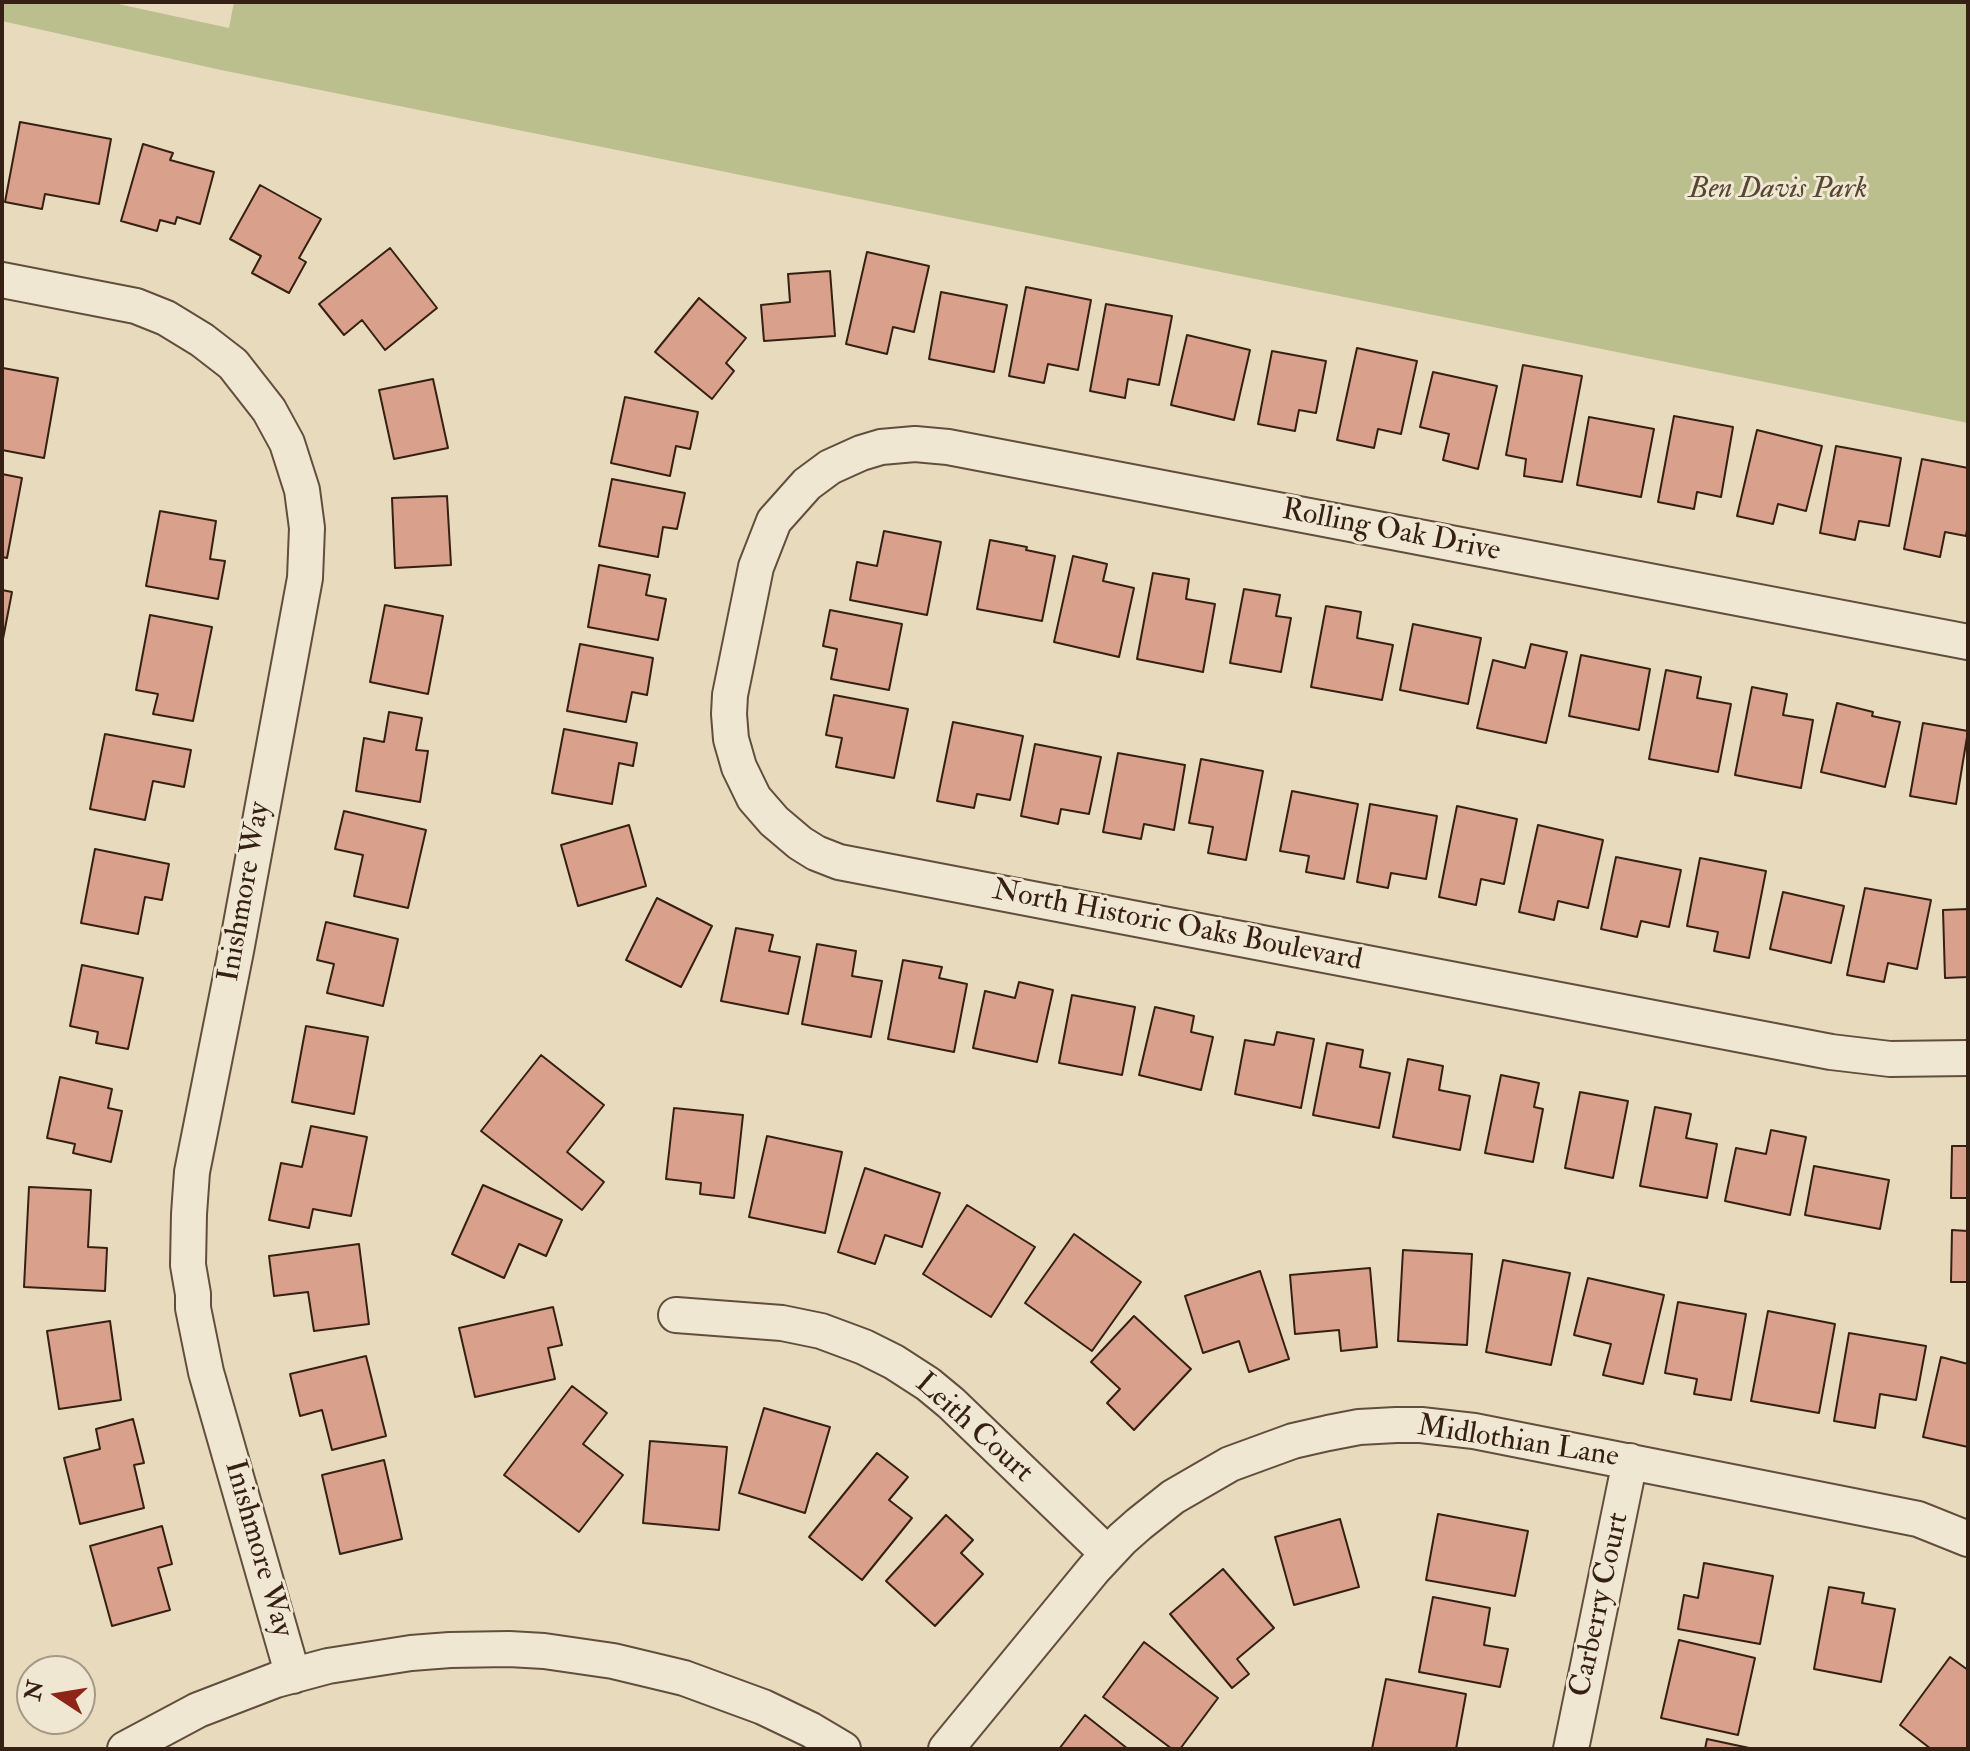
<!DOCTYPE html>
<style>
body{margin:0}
#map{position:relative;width:1970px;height:1751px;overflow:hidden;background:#e8dabc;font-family:"IM FELL Double Pica",serif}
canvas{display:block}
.frame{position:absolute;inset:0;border:4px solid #361f13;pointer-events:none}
.north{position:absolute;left:16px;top:1655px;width:80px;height:80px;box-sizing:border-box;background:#f0e7d3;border:2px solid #a69786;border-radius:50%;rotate:282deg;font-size:22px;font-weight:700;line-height:32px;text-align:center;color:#361f13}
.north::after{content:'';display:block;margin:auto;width:28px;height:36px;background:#8f2418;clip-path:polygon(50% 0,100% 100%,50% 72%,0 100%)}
</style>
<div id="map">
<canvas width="1970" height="1751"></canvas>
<div class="frame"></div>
<div class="north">N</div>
</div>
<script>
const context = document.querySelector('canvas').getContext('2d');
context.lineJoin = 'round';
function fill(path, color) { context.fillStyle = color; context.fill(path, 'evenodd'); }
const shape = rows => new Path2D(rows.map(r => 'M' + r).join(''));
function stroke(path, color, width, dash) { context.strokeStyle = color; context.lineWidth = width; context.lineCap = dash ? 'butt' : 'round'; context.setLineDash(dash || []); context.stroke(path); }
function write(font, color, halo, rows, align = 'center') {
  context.font = font + ' "IM FELL Double Pica",serif'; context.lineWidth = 6; context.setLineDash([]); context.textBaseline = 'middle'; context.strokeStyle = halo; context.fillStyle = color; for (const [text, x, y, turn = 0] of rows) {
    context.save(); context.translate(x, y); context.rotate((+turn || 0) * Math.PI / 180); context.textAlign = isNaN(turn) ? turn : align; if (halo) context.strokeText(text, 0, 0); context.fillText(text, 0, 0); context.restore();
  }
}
const green = shape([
 [2,2,109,2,229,28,234,2,1968,2,1968,423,221,70,2,21]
]);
const building = shape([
 [20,122,111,139,99,204,45,194,42,209,5,202,20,122],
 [143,144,173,153,170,160,214,172,200,224,177,217,175,224,160,220,157,231,121,221,143,144],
 [260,185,321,219,299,258,306,262,289,293,252,273,261,256,230,239,260,185],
 [390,248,437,308,385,350,362,320,344,335,319,304,390,248],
 [867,252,929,266,914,332,893,327,887,354,846,344,867,252],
 [830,271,835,336,764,341,761,305,790,302,788,274,830,271],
 [1026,287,1091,300,1078,370,1048,364,1044,383,1009,376,1026,287],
 [941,292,1007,305,994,372,929,359,941,292],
 [699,298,746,338,726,363,734,371,712,399,655,352,699,298],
 [1106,304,1172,316,1159,385,1128,379,1125,398,1090,391,1106,304],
 [1187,335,1250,350,1234,420,1171,405,1187,335],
 [1357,348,1417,361,1401,434,1378,429,1374,448,1337,440,1357,348],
 [1272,351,1326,361,1316,413,1299,410,1295,431,1258,424,1272,351],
 [1523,365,1582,376,1562,482,1524,476,1526,459,1506,455,1523,365],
 [3,368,58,378,44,458,2,450,3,368],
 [1433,372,1497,386,1478,469,1443,460,1449,434,1420,427,1433,372],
 [433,379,448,448,394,459,379,390,433,379],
 [625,397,698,412,690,449,676,446,670,476,611,463,625,397],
 [1674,416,1733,427,1721,497,1697,492,1694,509,1658,502,1674,416],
 [1589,417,1654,429,1641,497,1577,485,1589,417],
 [1757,430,1822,446,1806,511,1778,504,1773,524,1737,516,1757,430],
 [1836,446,1901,458,1889,526,1859,521,1855,540,1820,533,1836,446],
 [1922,459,1968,468,1968,524,1966,536,1945,532,1940,557,1904,549,1922,459],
 [2,474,22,478,7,558,2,557,2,474],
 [612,479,685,493,677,529,663,527,658,557,599,546,612,479],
 [447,496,451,565,395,568,392,498,447,496],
 [160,511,216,521,210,559,225,561,218,599,146,586,160,511],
 [884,531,941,542,927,615,850,600,857,562,877,566,884,531],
 [990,540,1027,547,1026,550,1055,556,1042,621,977,609,990,540],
 [1073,556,1107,564,1103,581,1134,588,1119,657,1054,642,1073,556],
 [599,565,650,575,646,595,666,599,658,640,588,627,599,565],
 [1153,573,1189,579,1186,599,1215,604,1203,672,1137,659,1153,573],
 [1244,589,1280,595,1276,616,1291,618,1281,672,1230,663,1244,589],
 [2,590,12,592,2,644,2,590],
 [385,605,443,616,428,694,370,682,385,605],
 [1326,606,1361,612,1357,638,1393,645,1382,700,1311,687,1326,606],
 [830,610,902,624,889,690,831,679,837,649,823,646,830,610],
 [150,615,212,627,193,721,153,714,158,694,136,690,150,615],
 [1413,624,1481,638,1468,704,1400,690,1413,624],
 [580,644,653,658,647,695,632,692,626,722,567,711,580,644],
 [1531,644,1567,652,1546,743,1477,728,1493,660,1525,668,1531,644],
 [1581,655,1650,669,1639,730,1569,716,1581,655],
 [1666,670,1701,677,1697,698,1731,704,1718,772,1649,759,1666,670],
 [1752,687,1787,694,1783,715,1813,720,1801,788,1735,775,1752,687],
 [834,695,908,709,894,778,836,767,842,738,826,735,834,695],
 [1837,703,1873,712,1872,716,1900,722,1885,787,1821,772,1837,703],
 [389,712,422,718,416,750,428,751,420,802,356,791,364,738,384,742,389,712],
 [953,722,1023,736,1010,800,977,794,974,808,937,801,953,722],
 [1923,723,1968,731,1956,804,1910,796,1923,723],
 [564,729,637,743,633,766,619,763,612,804,552,793,564,729],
 [105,734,191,750,184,787,153,781,145,820,90,809,105,734],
 [1035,744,1101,757,1089,814,1061,809,1058,824,1021,816,1035,744],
 [1118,753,1185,765,1174,830,1144,824,1141,839,1103,832,1118,753],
 [1201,759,1263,771,1246,860,1208,853,1213,827,1189,823,1201,759],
 [1292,791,1358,804,1344,879,1306,872,1309,856,1280,851,1292,791],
 [1370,804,1437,816,1426,879,1391,873,1388,888,1357,882,1370,804],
 [1457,806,1517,819,1504,884,1481,879,1476,905,1439,897,1457,806],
 [344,811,426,830,408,908,354,896,363,855,335,849,344,811],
 [629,825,646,886,578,906,561,845,629,825],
 [1538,825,1603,840,1588,908,1558,901,1554,920,1519,912,1538,825],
 [95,849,169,864,162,900,145,897,138,934,81,923,95,849],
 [1616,857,1681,870,1669,927,1641,921,1637,937,1601,929,1616,857],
 [1700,858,1766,871,1749,958,1714,951,1718,932,1687,926,1700,858],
 [1865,888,1931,900,1917,969,1888,963,1884,982,1847,975,1865,888],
 [1783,892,1844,906,1831,963,1770,949,1783,892],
 [657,898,712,926,681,987,626,960,657,898],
 [1968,909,1968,977,1945,978,1943,910,1968,909],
 [326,922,398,939,383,1006,327,993,334,964,317,960,326,922],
 [736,928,773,935,769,951,800,957,788,1014,721,1001,736,928],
 [817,944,856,951,852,976,882,981,871,1037,802,1024,817,944],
 [903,960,942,967,939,978,967,984,954,1052,888,1039,903,960],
 [82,965,143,978,128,1049,96,1043,98,1032,70,1026,82,965],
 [1019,982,1053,990,1037,1062,973,1048,985,991,1015,998,1019,982],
 [1072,995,1135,1007,1122,1075,1059,1063,1072,995],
 [1155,1007,1194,1016,1191,1032,1213,1037,1201,1090,1139,1075,1155,1007],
 [306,1026,368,1037,354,1114,292,1102,306,1026],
 [1277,1032,1314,1039,1301,1108,1235,1094,1245,1040,1274,1045,1277,1032],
 [1327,1043,1363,1050,1360,1067,1390,1073,1379,1128,1313,1115,1327,1043],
 [541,1055,604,1105,567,1152,604,1182,582,1210,481,1131,541,1055],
 [1408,1059,1443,1066,1439,1090,1470,1096,1460,1150,1393,1137,1408,1059],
 [1501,1075,1539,1083,1534,1107,1543,1109,1533,1162,1485,1153,1501,1075],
 [60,1077,112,1089,108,1108,122,1111,111,1162,73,1153,75,1144,47,1138,60,1077],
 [1580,1092,1628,1101,1613,1178,1565,1168,1580,1092],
 [1655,1107,1691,1114,1686,1138,1717,1144,1707,1198,1640,1186,1655,1107],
 [674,1108,743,1115,734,1198,700,1194,701,1183,666,1179,674,1108],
 [311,1126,367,1137,351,1216,313,1209,309,1228,269,1220,281,1163,302,1167,311,1126],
 [1771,1130,1806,1137,1790,1215,1725,1201,1736,1148,1766,1154,1771,1130],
 [767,1136,842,1152,825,1233,749,1217,767,1136],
 [1952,1146,1968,1146,1968,1198,1951,1198,1952,1146],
 [1814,1166,1889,1180,1880,1229,1805,1215,1814,1166],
 [865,1168,940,1193,922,1247,885,1235,875,1264,838,1252,865,1168],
 [483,1185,562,1220,546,1256,519,1244,504,1278,452,1254,483,1185],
 [29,1187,91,1190,88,1247,107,1248,105,1291,24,1287,29,1187],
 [967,1205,1035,1247,991,1317,923,1274,967,1205],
 [1952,1230,1968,1231,1968,1282,1951,1282,1952,1230],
 [1074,1234,1141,1282,1092,1351,1025,1303,1074,1234],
 [359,1244,369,1324,314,1331,308,1292,274,1296,269,1256,359,1244],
 [1403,1250,1472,1254,1467,1345,1398,1341,1403,1250],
 [1503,1260,1570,1273,1551,1365,1486,1352,1503,1260],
 [1370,1268,1377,1347,1341,1351,1339,1330,1295,1334,1290,1275,1370,1268],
 [1260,1271,1289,1359,1249,1372,1239,1341,1203,1353,1185,1296,1260,1271],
 [1588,1278,1664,1295,1643,1384,1603,1375,1611,1344,1574,1335,1588,1278],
 [1678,1302,1746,1314,1731,1400,1694,1394,1697,1379,1665,1373,1678,1302],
 [553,1307,562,1345,548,1348,555,1379,475,1397,459,1328,553,1307],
 [1768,1311,1835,1324,1819,1413,1751,1401,1768,1311],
 [1134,1316,1191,1369,1134,1430,1107,1403,1120,1389,1091,1362,1134,1316],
 [110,1321,121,1400,59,1409,47,1331,110,1321],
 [1849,1333,1926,1346,1916,1400,1880,1394,1875,1428,1834,1421,1849,1333],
 [366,1356,386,1436,332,1450,322,1410,300,1416,290,1374,366,1356],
 [1941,1357,1968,1364,1968,1447,1923,1437,1941,1357],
 [572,1386,607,1413,583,1444,623,1475,579,1532,504,1475,572,1386],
 [764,1408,830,1427,805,1513,739,1493,764,1408],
 [133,1419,144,1463,134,1465,144,1508,80,1524,64,1458,100,1449,96,1429,133,1419],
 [650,1441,727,1447,719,1530,643,1523,650,1441],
 [877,1453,908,1477,889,1500,912,1518,862,1580,809,1537,877,1453],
 [384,1460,402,1539,340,1554,322,1475,384,1460],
 [1438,1514,1528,1531,1515,1596,1426,1580,1438,1514],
 [946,1515,973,1540,961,1553,983,1574,935,1626,886,1581,946,1515],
 [1340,1519,1359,1587,1294,1605,1275,1537,1340,1519],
 [162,1526,172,1564,158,1568,170,1610,112,1626,90,1546,162,1526],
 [1704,1563,1773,1576,1760,1644,1678,1629,1684,1595,1698,1598,1704,1563],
 [1223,1569,1274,1628,1237,1659,1249,1674,1232,1688,1170,1614,1223,1569],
 [1829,1587,1864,1593,1862,1603,1895,1609,1881,1682,1814,1669,1829,1587],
 [1433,1597,1490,1608,1484,1645,1508,1649,1500,1687,1419,1672,1433,1597],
 [1679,1640,1755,1658,1738,1735,1661,1718,1679,1640],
 [1144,1642,1218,1698,1180,1749,1172,1749,1103,1697,1144,1642],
 [1950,1657,1968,1670,1968,1749,1931,1749,1900,1725,1950,1657],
 [1386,1679,1466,1694,1456,1749,1372,1749,1386,1679],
 [1085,1715,1128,1749,1059,1749,1085,1715],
 [1707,1739,1754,1749,1705,1749,1707,1739]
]);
const minor = shape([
 [2,280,136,306,166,318,202,340,233,364,269,410,287,443,302,490,307,528,305,578,236,951,192,1172,189,1214,188,1265,193,1294,193,1308,206,1372,293,1676],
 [1968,642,948,447,915,444,881,447,861,453,830,467,807,484,774,521,756,567,730,695,729,714,731,739,739,767,754,798,774,821,800,843,816,853,839,862,1831,1052,1890,1059,1968,1058],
 [676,1315,782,1323,821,1331,864,1347,894,1362,928,1384,951,1403,1108,1554],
 [125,1749,198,1710,276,1680,328,1666,411,1653,450,1650,509,1649,544,1651,613,1661,684,1678,763,1707,811,1730,843,1749],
 [946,1749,1094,1569,1122,1539,1139,1524,1173,1497,1230,1464,1293,1441,1328,1433,1359,1427,1396,1425,1421,1425,1474,1431,1918,1519,1968,1539],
 [1571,1749,1630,1461]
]);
const parkNames = [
 ["Ben Davis Park",1778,191]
];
const streetNames = [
 ["Rolling Oak Drive",1391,532,11],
 ["Inishmore Way",246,892,-80],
 ["North Historic Oaks Boulevard",1177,927,11],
 ["Leith Court",973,1429,42],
 ["Midlothian Lane",1518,1443,9],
 ["Inishmore Way",257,1549,74],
 ["Carberry Court",1601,1605,-78]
];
fill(green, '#bbbe8d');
fill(building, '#d9a08b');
stroke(building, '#361f13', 2);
stroke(minor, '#624e3d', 38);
stroke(minor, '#f0e7d3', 34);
write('italic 30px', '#574732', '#f0e7d3', parkNames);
write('30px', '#361f13', '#f0e7d3', streetNames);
</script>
